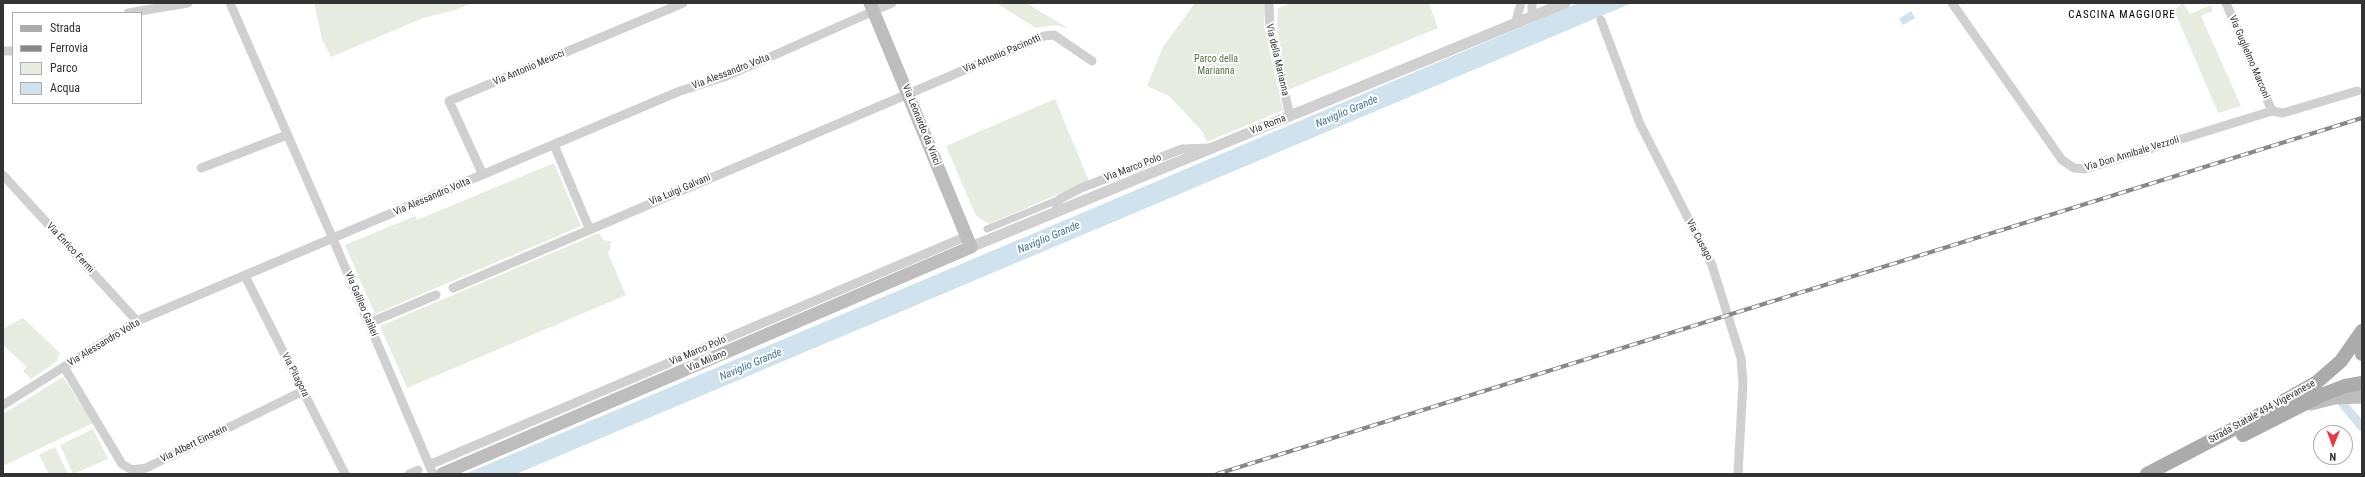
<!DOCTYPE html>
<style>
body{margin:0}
#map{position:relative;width:2365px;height:477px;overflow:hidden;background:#fff;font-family:"Roboto Condensed",sans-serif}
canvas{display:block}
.frame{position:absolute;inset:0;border:4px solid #333;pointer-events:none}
.legend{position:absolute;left:12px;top:12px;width:130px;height:92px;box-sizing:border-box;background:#fff;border:1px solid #adadad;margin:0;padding:5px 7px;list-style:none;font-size:12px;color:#333}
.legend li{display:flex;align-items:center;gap:8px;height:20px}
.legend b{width:20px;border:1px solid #adadad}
.north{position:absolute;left:2313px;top:425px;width:40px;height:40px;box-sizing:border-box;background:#fff;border:1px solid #adadad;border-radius:50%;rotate:181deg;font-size:11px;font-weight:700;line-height:16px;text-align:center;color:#333}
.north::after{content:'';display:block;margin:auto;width:14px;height:18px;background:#e63946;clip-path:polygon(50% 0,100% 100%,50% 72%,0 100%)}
</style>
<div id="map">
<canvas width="2365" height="477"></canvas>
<div class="frame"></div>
<ul class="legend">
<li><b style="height:5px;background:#ababab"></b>Strada</li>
<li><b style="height:5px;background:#888"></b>Ferrovia</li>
<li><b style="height:11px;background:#e6ecdf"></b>Parco</li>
<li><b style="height:11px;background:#cfe2ee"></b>Acqua</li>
</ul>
<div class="north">N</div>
</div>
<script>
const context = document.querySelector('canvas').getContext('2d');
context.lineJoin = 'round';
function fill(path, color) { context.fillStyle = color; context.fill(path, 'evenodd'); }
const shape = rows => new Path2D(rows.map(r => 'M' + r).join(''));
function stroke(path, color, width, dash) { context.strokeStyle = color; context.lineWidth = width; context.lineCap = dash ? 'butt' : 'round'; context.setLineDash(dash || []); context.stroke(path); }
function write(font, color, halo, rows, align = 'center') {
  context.font = font + ' "Roboto Condensed",sans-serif'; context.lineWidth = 4; context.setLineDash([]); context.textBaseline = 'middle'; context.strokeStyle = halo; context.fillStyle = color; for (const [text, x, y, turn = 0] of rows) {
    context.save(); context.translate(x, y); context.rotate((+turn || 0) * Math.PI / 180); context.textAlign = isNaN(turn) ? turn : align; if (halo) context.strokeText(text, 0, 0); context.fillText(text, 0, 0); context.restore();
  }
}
const green = shape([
 [314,3,472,3,455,10,423,18,331,57,322,39],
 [996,3,1026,3,1068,28,1055,25,1036,28],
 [1195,3,1265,3,1264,27,1283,110,1207,142,1203,132,1169,96,1147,86,1163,47],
 [1292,3,1429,3,1438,28,1288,90,1277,30,1278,8],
 [2183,3,2190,14,2211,5,2213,11,2201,16,2241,106,2218,113,2174,10],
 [1055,99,1089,181,989,224,976,216,946,146],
 [554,163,581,226,375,314,345,245,415,216,417,220],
 [599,233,603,240,611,241,610,249,608,253,626,295,407,388,380,326],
 [23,318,60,353,56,362,31,379,23,371,27,367,3,345,3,329],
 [63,377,93,423,3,466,3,414],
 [93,429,108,459,73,474,60,445],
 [55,447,68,474,49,474,39,455]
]);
const water = shape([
 [1578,3,1632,3,516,474,465,474],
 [1911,11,1915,18,1903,25,1899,19]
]);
const canal = shape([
 [2343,404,2362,427]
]);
const pedestrian = shape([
 [987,229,1060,199]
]);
const minor = shape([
 [230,3,333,239,433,474],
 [1269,3,1270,30,1290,116],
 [1952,3,2062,160,2074,168,2085,169,2272,111,2283,113,2357,91],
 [2226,3,2272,111],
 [128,13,188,3],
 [1532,17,1532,3],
 [1601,20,1640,124,1712,265,1741,358,1743,383,1738,474],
 [1515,24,1521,3],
 [3,51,13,51],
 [554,145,589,228],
 [201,168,287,135],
 [3,175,137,321],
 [483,175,449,101,683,3],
 [1055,212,1060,199,1081,188,1182,149,1209,148],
 [245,276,345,474],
 [453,288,1044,36,1054,35,1092,61],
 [369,323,436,295],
 [64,367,122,464,132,470,146,468,303,391],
 [3,405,137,321,680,91,727,76,892,3],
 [429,465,967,236],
 [409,474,418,470]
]);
const tertiary = shape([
 [971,247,1565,3]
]);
const secondary = shape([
 [2311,404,2335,398,2362,397],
 [442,474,971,247,870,3]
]);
const primary = shape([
 [2362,333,2362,354],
 [2243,435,2324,394,2345,386,2362,383],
 [2147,474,2243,424,2317,382,2341,361,2362,331]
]);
const rail = shape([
 [1217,474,2362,118]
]);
const streetNames = [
 ["Via Antonio Pacinotti",1002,54,-23],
 ["Via Guglielmo Marconi",2249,57,67],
 ["Via della Marianna",1277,60,77],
 ["Via Antonio Meucci",529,68,-23],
 ["Via Alessandro Volta",731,72,-21],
 ["Via Leonardo da Vinci",921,125,68],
 ["Via Roma",1268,125,-22],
 ["Via Don Annibale Vezzoli",2132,154,-17],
 ["Via Marco Polo",1133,168,-21],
 ["Via Luigi Galvani",680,190,-23],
 ["Via Alessandro Volta",432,197,-23],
 ["Via Cusago",1699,240,62],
 ["Via Enrico Fermi",70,248,47],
 ["Via Galileo Galilei",361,304,67],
 ["Via Alessandro Volta",104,343,-31],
 ["Via Marco Polo",698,351,-23],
 ["Via Milano",707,361,-23],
 ["Via Pitagora",295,375,63],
 ["Strada Statale 494 Vigevanese",2262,412,-29],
 ["Via Albert Einstein",194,444,-26]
];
const parkNames = [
 ["Parco della",1216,59],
 ["Marianna",1216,71]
];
const neighbourhoodNames = [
 ["CASCINA MAGGIORE",2122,15]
];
const waterNames = [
 ["Naviglio Grande",1347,112,-23],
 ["Naviglio Grande",1049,238,-23],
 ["Naviglio Grande",751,365,-23]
];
fill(green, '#e6ecdf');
fill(water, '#cfe2ee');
stroke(canal, '#cfe2ee', 9);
stroke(pedestrian, '#d0d0d0', 7);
stroke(minor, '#d0d0d0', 9);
stroke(tertiary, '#d0d0d0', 11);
stroke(secondary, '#bdbdbd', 13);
stroke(primary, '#ababab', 14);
stroke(rail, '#888', 4);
stroke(rail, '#fff', 2.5, [8]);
write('10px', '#333', '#fff', streetNames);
write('10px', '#56703f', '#fff', parkNames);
context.letterSpacing = '1px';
write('11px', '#000', '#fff', neighbourhoodNames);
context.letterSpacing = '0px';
write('italic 11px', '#3f7597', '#fff', waterNames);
</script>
